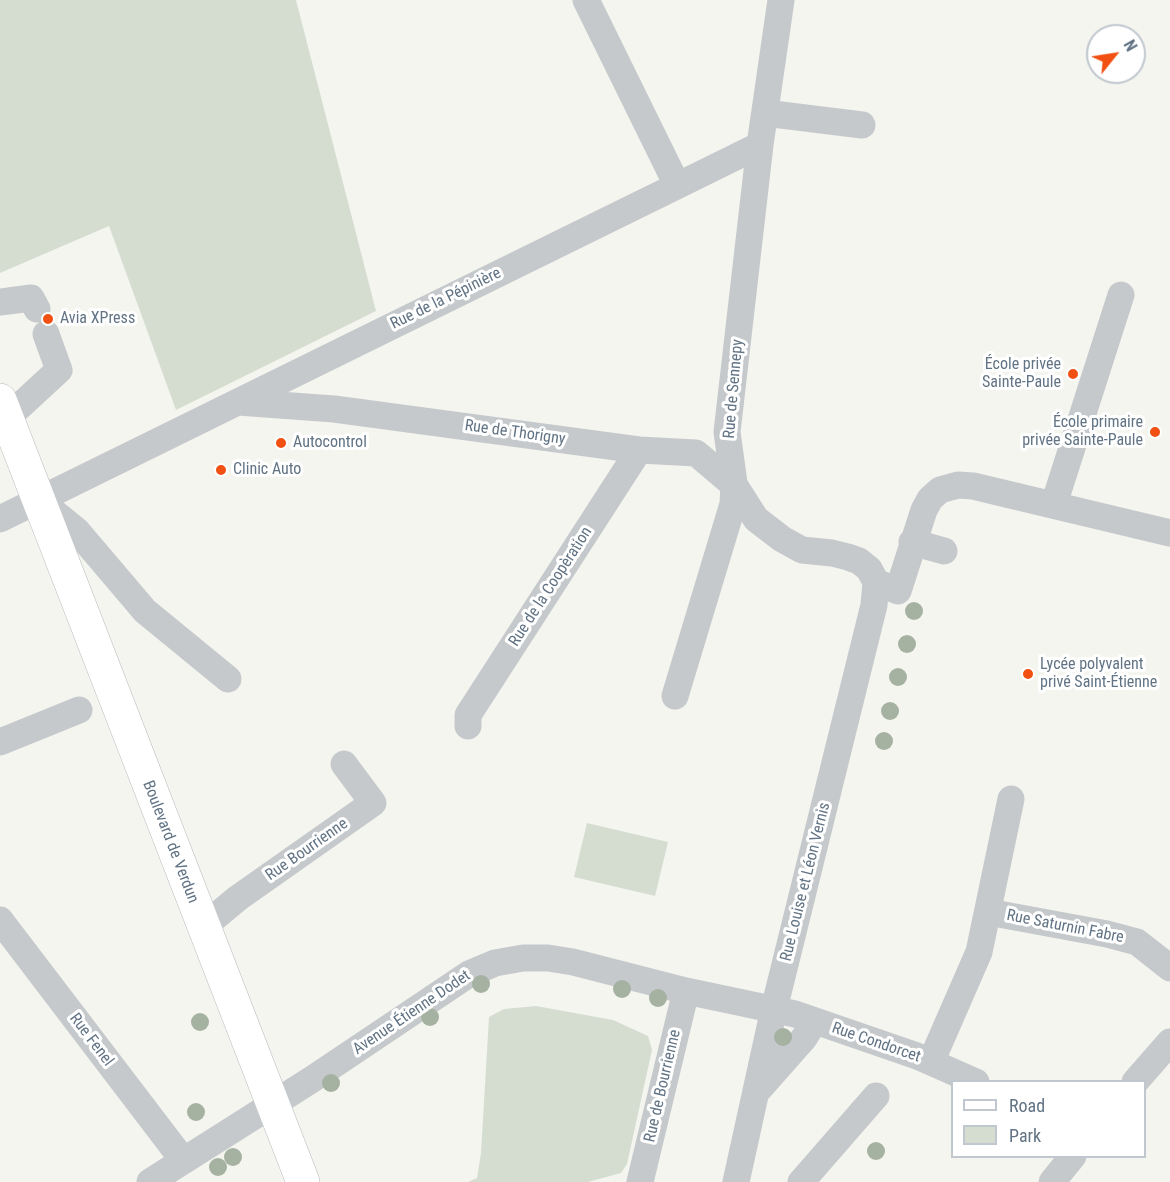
<!DOCTYPE html>
<meta charset="utf-8">
<style>
body{margin:0}
#map{position:relative;width:1170px;height:1182px;overflow:hidden;background:#f5f5f0;font-family:"Roboto Condensed",sans-serif}
canvas{display:block}
.legend{position:absolute;left:951px;top:1080px;width:195px;height:78px;box-sizing:border-box;background:#fff;border:2px solid #c0c7ce;margin:0;padding:8px 10px;list-style:none;font-size:18px;color:#617384}
.legend li{display:flex;align-items:center;gap:12px;height:30px}
.legend b{width:30px;border:2px solid #c0c7ce}
.north{position:absolute;left:1086px;top:24px;width:60px;height:60px;box-sizing:border-box;background:#fff;border:2px solid #c0c7ce;border-radius:50%;rotate:60deg;font-size:16px;font-weight:700;line-height:24px;text-align:center;color:#617384}
.north::after{content:'';display:block;margin:auto;width:21px;height:27px;background:#f25013;clip-path:polygon(50% 0,100% 100%,50% 72%,0 100%)}
</style>
<div id="map">
<canvas width="1170" height="1182"></canvas>
<ul class="legend">
<li><b style="height:8px;background:#fff"></b>Road</li>
<li><b style="height:16px;background:#d5ddd1"></b>Park</li>
</ul>
<div class="north">N</div>
</div>
<script>
const context = document.querySelector('canvas').getContext('2d');
context.lineJoin = 'round';
function fill(path, color) { context.fillStyle = color; context.fill(path, 'evenodd'); }
const shape = rows => new Path2D(rows.map(r => 'M' + r).join(''));
function stroke(path, color, width, dash) { context.strokeStyle = color; context.lineWidth = width; context.lineCap = dash ? 'butt' : 'round'; context.setLineDash(dash || []); context.stroke(path); }
function write(font, color, halo, rows, align = 'center') {
  context.font = font + ' "Roboto Condensed",sans-serif'; context.lineWidth = 6; context.setLineDash([]); context.textBaseline = 'middle'; context.strokeStyle = halo; context.fillStyle = color; for (const [text, x, y, turn = 0] of rows) {
    context.save(); context.translate(x, y); context.rotate((+turn || 0) * Math.PI / 180); context.textAlign = isNaN(turn) ? turn : align; if (halo) context.strokeText(text, 0, 0); context.fillText(text, 0, 0); context.restore();
  }
}
const green = shape([
 [0,0,296,0,376,311,176,410,109,226,0,273],
 [587,823,668,842,655,896,574,877],
 [536,1006,613,1020,648,1036,652,1050,627,1164,621,1173,588,1182,468,1182,477,1178,481,1153,489,1017,504,1009]
]);
const minor = shape([
 [586,0,677,185],
 [765,113,862,125],
 [0,302,31,298,37,309],
 [238,402,334,409,639,450,696,453,735,486,756,519,782,539,802,550,832,553,848,557,859,561,869,569,876,582,874,605,774,1009,736,1182],
 [7,418,59,370,46,334],
 [39,500,77,531,145,611,228,679],
 [1054,504,1121,295],
 [0,519,760,145],
 [912,542,944,551],
 [876,582,898,591,924,510,930,499,940,490,958,485,973,486,1170,533],
 [675,696,733,504,734,483,727,432,760,145,781,0],
 [468,726,468,715,639,450],
 [0,742,79,710],
 [988,912,1107,934,1137,942,1170,968],
 [0,920,183,1160],
 [203,927,238,898,373,803,344,764],
 [931,1062,979,952,1011,799],
 [1135,1082,1170,1042],
 [759,1089,804,1038,814,1022],
 [150,1182,311,1080,469,974,495,963,523,958,548,958,573,962,686,991,795,1014,917,1056,976,1082],
 [640,1182,686,991],
 [801,1182,876,1096],
 [1052,1182,1073,1156]
]);
const major = shape([
 [0,400,303,1182]
]);
const trees = [
 [914,611],
 [907,644],
 [898,677],
 [890,711],
 [884,741],
 [481,984],
 [622,989],
 [658,998],
 [430,1017],
 [200,1022],
 [783,1037],
 [331,1083],
 [196,1112],
 [876,1151],
 [233,1157],
 [218,1167]
];
const markers = [
 [48,319,6,"#f25013"],
 [1073,374,6,"#f25013"],
 [1155,432,6,"#f25013"],
 [281,443,6,"#f25013"],
 [221,470,6,"#f25013"],
 [1028,674,6,"#f25013"]
];
const streetNames = [
 ["Rue de la Pépinière",446,299,-26],
 ["Rue de Sennepy",734,389,-85],
 ["Rue de Thorigny",515,433,8],
 ["Rue de la Coopèration",551,587,-57],
 ["Boulevard de Verdun",170,842,69],
 ["Rue Bourrienne",307,850,-35],
 ["Rue Louise et Léon Vernis",806,882,-76],
 ["Rue Saturnin Fabre",1065,927,11],
 ["Avenue Étienne Dodet",412,1013,-34],
 ["Rue Fenel",91,1040,53],
 ["Rue Condorcet",876,1043,19],
 ["Rue de Bourrienne",663,1086,-77]
];
const poiNames = [
 ["Avia XPress",60,319],
 ["École privée",1061,365,"right"],
 ["Sainte-Paule",1061,383,"right"],
 ["École primaire",1143,423,"right"],
 ["privée Sainte-Paule",1143,441,"right"],
 ["Autocontrol",293,443],
 ["Clinic Auto",233,470],
 ["Lycée polyvalent",1040,665],
 ["privé Saint-Étienne",1040,683]
];
fill(green, '#d5ddd1');
stroke(major, '#b6babe', 34);
stroke(minor, '#c6c9cc', 27);
stroke(major, '#fff', 33);
context.fillStyle = '#a6b2a1';
for (const [x, y] of trees) { context.beginPath(); context.arc(x, y, 9, 0, 2 * Math.PI); context.fill(); }
for (const [x, y, r, color] of markers) { const dot = new Path2D(); dot.arc(x, y, r, 0, 2 * Math.PI); context.fillStyle = color; context.fill(dot); stroke(dot, '#fff', 2); }
write('16px', '#617384', '#fff', streetNames);
write('16px', '#617384', '#fff', poiNames, 'left');
</script>
